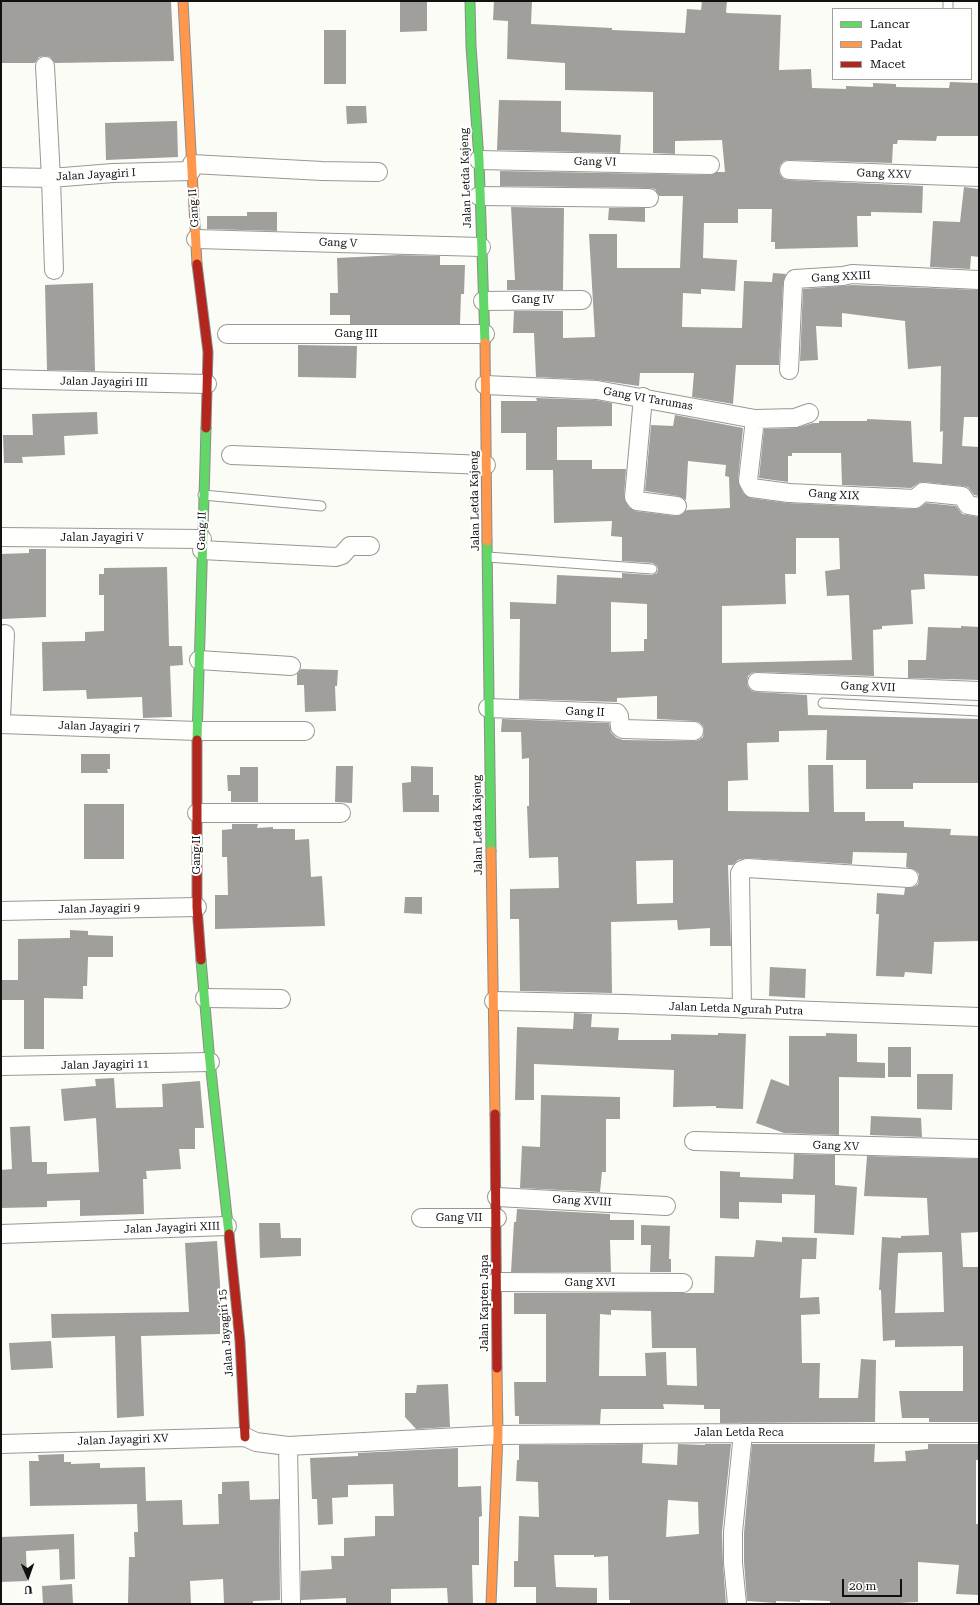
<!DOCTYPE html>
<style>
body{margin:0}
#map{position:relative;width:980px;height:1605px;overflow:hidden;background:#fcfcf7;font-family:"Roboto Serif",serif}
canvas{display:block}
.frame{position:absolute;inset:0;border:2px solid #111;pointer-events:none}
.legend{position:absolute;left:832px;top:8px;width:140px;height:72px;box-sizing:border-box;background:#fff;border:1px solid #a0a0a0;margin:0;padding:5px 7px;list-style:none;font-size:12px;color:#111}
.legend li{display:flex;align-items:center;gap:8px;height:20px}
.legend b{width:20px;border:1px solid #a0a0a0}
.north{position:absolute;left:8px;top:1557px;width:40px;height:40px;-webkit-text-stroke:3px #fff;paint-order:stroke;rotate:178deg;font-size:11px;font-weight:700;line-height:16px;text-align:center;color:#111}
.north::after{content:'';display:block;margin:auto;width:14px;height:18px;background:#111;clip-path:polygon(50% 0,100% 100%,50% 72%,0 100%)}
.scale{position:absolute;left:842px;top:1579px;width:60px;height:18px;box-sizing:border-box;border:2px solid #111;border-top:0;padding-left:5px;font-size:12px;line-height:14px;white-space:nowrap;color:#111;-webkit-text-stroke:3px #fff;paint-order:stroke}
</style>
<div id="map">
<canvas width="980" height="1605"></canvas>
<div class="frame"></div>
<ul class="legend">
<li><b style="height:5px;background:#63d668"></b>Lancar</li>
<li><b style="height:5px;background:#ff974d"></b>Padat</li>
<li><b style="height:5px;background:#b3261e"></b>Macet</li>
</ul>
<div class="north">U</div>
<div class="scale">20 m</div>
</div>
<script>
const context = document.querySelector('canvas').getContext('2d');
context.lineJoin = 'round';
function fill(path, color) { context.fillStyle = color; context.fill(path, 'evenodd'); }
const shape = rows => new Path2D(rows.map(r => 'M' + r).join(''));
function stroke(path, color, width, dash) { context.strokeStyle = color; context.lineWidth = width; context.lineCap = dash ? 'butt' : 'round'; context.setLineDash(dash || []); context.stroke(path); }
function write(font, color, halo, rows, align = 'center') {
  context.font = font + ' "Roboto Serif",serif'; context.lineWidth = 4; context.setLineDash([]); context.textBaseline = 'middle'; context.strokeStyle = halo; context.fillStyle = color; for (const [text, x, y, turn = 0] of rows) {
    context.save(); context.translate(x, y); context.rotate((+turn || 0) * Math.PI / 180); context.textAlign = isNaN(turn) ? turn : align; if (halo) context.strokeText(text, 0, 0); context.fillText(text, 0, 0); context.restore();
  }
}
const building = shape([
 [1,1,171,1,174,61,55,63,50,57,45,56,39,57,35,63,1,63],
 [400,1,427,1,427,31,400,32],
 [494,1,532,1,531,24,612,28,612,30,685,33,687,9,701,10,702,1,727,1,726,12,727,13,781,15,779,70,811,69,812,88,846,89,846,86,873,87,873,83,896,84,896,87,949,88,950,82,979,83,979,136,937,136,936,141,898,140,897,144,893,144,892,163,789,160,784,161,780,165,779,170,780,175,784,179,788,180,923,186,922,213,871,212,871,216,857,216,858,247,775,249,775,242,771,242,772,209,738,209,738,223,704,223,703,258,737,260,735,291,701,289,701,294,683,293,682,327,742,328,744,281,772,282,773,273,786,274,783,283,779,365,736,365,733,404,692,397,694,373,640,373,639,386,597,380,536,377,534,333,513,333,514,311,563,311,563,338,595,337,589,234,617,234,617,268,680,268,683,196,659,196,655,189,649,188,500,186,500,171,710,175,717,172,725,172,722,140,675,141,675,154,653,153,653,92,565,90,565,63,507,59,508,21,493,20],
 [324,30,346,30,346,84,324,84],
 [499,100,561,101,561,132,621,135,620,153,497,150],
 [346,106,366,106,367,123,347,124],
 [177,121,178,157,106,160,105,123],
 [964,187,979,189,979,257,971,256,970,269,930,267,933,221,960,222],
 [511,207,564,208,563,290,507,290,507,280,515,280],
 [609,208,645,208,645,222,608,220],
 [247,212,277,212,277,231,207,229,207,216,247,216],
 [398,255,440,256,440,265,465,265,464,294,461,294,460,324,350,324,350,315,330,315,330,293,338,293,337,258],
 [93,283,95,371,47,370,45,285],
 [853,285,979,290,979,417,964,417,962,446,979,447,979,496,974,495,968,487,963,486,924,482,920,482,911,488,842,485,841,453,792,453,792,456,788,456,788,482,759,478,764,429,796,428,813,423,819,423,819,421,867,421,867,419,911,421,913,462,942,464,943,431,940,432,941,366,908,369,905,321,842,313,842,327,816,326,818,360,800,361,803,289],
 [298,345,357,346,356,378,298,377],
 [536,398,596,400,612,403,612,426,557,427,557,460,592,460,592,469,626,469,624,497,629,507,635,511,676,516,681,515,687,510,730,508,729,477,725,476,726,465,688,461,686,500,678,496,645,491,651,425,673,426,675,415,743,428,738,480,743,493,750,498,788,503,914,509,921,507,926,503,956,506,962,514,979,517,979,576,924,574,925,589,911,590,913,624,882,626,882,629,873,630,874,676,757,672,752,673,748,676,747,682,748,687,752,691,756,692,807,695,808,715,979,719,979,783,913,783,913,789,866,789,866,760,826,760,827,730,779,731,779,742,747,743,748,780,728,781,728,811,809,812,808,765,833,765,834,812,865,812,865,821,904,821,904,827,951,829,950,835,979,836,979,941,934,942,932,974,905,972,904,977,876,976,879,914,876,914,877,893,904,895,905,888,914,887,918,884,919,879,919,874,915,870,906,867,907,853,853,852,852,864,747,858,738,860,733,865,728,865,731,946,710,946,710,928,678,930,677,920,611,922,612,993,520,991,519,919,510,919,510,889,559,888,558,857,529,858,527,806,529,806,529,758,522,759,521,732,501,732,502,719,609,723,611,733,617,738,623,740,694,741,699,740,703,737,704,731,703,726,699,722,695,721,657,719,657,696,617,698,617,702,519,699,520,619,510,619,510,602,556,604,557,575,622,578,622,573,652,575,657,573,658,569,657,566,653,563,622,561,622,537,611,536,612,521,554,523,553,470,526,470,526,433,501,433,501,401,537,401],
 [796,538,839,538,840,569,825,571,827,596,849,595,852,660,722,663,722,606,786,604,785,574,796,574],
 [611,602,647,604,647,639,644,639,644,651,611,652],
 [673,860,673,903,637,904,636,861],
 [97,412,98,434,64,436,65,455,22,457,23,463,4,463,3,435,33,435,32,414],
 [29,549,46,549,46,617,2,619,1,554,29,553],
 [167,567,169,646,182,646,183,665,170,666,172,717,143,718,142,697,87,699,86,690,43,691,42,642,85,641,85,632,104,631,104,595,99,595,99,574,104,574,104,568],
 [961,626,979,627,979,680,908,678,908,660,926,660,928,627,961,628],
 [301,669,338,670,337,686,335,686,336,711,305,712,304,685,297,685,297,674],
 [81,754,110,754,110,769,107,769,108,773,81,773],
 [336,766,353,766,352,803,335,802],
 [411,766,433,767,433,795,439,795,439,812,403,812,402,783,411,782],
 [240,767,258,767,258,802,231,802,231,791,228,791,227,775,240,775],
 [84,804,124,804,124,859,84,859],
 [232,824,258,824,257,828,273,827,273,829,295,829,295,840,309,839,311,877,322,876,325,926,215,929,215,895,228,895,227,857,222,857,222,830,232,829],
 [405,897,422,897,422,914,404,913],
 [70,930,88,931,88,935,113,936,113,957,88,957,87,986,83,986,83,999,44,998,44,1049,24,1049,24,1000,1,1000,1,980,18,980,18,939,70,938],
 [770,967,806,969,805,998,769,996],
 [574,1013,592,1014,591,1027,619,1028,618,1040,671,1040,671,1034,718,1035,718,1033,746,1034,743,1109,716,1108,716,1106,673,1107,674,1070,534,1064,534,1100,515,1100,517,1027,573,1029],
 [826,1033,857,1034,857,1062,885,1063,885,1078,839,1077,839,1135,784,1133,756,1123,771,1079,789,1086,789,1036,826,1036],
 [888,1047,911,1047,911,1077,888,1077],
 [917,1074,953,1074,952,1110,917,1109],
 [114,1078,116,1108,163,1107,162,1084,200,1081,204,1128,195,1128,195,1149,179,1149,181,1169,146,1171,147,1179,143,1179,144,1214,80,1216,80,1200,47,1201,47,1207,1,1208,1,1170,12,1169,10,1127,30,1126,32,1162,47,1162,47,1174,99,1172,96,1118,64,1121,61,1089,96,1086,95,1079],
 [541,1095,620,1097,620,1119,606,1119,606,1172,602,1172,600,1192,520,1188,522,1146,540,1147],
 [871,1116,921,1118,922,1137,870,1135],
 [794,1154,835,1155,835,1185,857,1187,854,1235,814,1233,815,1195,782,1194,782,1203,739,1202,739,1219,720,1218,720,1171,740,1172,740,1177,793,1179],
 [867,1156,979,1159,979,1232,961,1233,963,1267,978,1267,979,1422,929,1422,929,1418,902,1418,899,1391,963,1391,963,1346,895,1347,895,1340,883,1341,881,1290,879,1290,882,1237,901,1238,901,1236,929,1235,927,1198,864,1196],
 [942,1252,944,1312,895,1313,898,1253],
 [517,1209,610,1214,610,1220,634,1220,634,1240,610,1240,611,1272,511,1272,514,1222,516,1222],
 [259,1223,280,1223,281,1238,301,1238,301,1256,260,1258],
 [641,1225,670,1226,669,1259,671,1259,671,1272,650,1272,651,1245,641,1245],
 [782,1237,817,1238,816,1259,802,1259,800,1298,819,1297,820,1314,801,1315,802,1363,820,1363,819,1398,858,1398,861,1359,876,1360,875,1422,720,1423,720,1409,704,1409,704,1405,663,1404,664,1409,601,1409,600,1424,519,1424,519,1416,515,1416,514,1382,546,1382,546,1314,514,1314,514,1293,714,1293,715,1256,754,1257,756,1240,782,1242],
 [611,1310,651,1311,652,1348,696,1348,697,1386,667,1385,666,1352,645,1353,646,1376,599,1376,600,1314,611,1315],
 [217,1241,220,1284,220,1334,141,1336,144,1416,117,1418,115,1336,52,1338,51,1314,189,1312,185,1243],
 [51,1341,53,1368,11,1370,9,1343],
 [448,1384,450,1427,416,1429,405,1417,405,1393,416,1393,417,1385],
 [643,1444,642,1463,677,1465,678,1444,705,1445,705,1444,731,1444,722,1532,723,1564,726,1604,630,1604,630,1600,609,1600,608,1556,594,1557,594,1555,554,1555,556,1587,597,1588,597,1604,536,1604,536,1587,514,1587,514,1561,518,1561,519,1516,539,1517,538,1482,516,1481,517,1460,519,1460,519,1445],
 [668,1500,698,1502,699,1534,666,1537],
 [752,1444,875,1444,874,1462,906,1461,905,1451,928,1449,928,1444,979,1444,979,1460,976,1460,976,1524,979,1524,978,1579,979,1579,979,1595,956,1594,959,1565,918,1562,918,1602,881,1604,830,1603,830,1601,800,1600,800,1602,776,1601,776,1603,747,1601,744,1562,744,1533],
 [458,1448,458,1487,481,1486,482,1516,479,1517,479,1565,472,1565,473,1604,448,1604,447,1588,391,1589,391,1604,346,1604,346,1598,301,1600,301,1571,332,1569,331,1556,344,1556,344,1538,375,1536,375,1516,394,1516,393,1484,348,1485,348,1497,332,1498,333,1524,318,1525,317,1499,312,1499,310,1458,358,1456,358,1453],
 [64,1454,64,1462,71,1462,71,1464,100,1463,100,1468,145,1467,146,1501,182,1500,183,1525,219,1524,218,1494,222,1494,222,1482,249,1481,250,1500,279,1499,280,1600,253,1601,253,1604,224,1604,223,1579,190,1581,191,1604,128,1604,129,1557,135,1557,134,1532,138,1532,137,1504,30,1506,29,1461,39,1461,38,1455],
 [74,1534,75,1579,60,1580,59,1549,26,1551,27,1581,1,1582,1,1537],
 [72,1584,73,1604,43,1604,42,1586]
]);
const lane = shape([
 [948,9,948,1],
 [203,495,321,506],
 [488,557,652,569],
 [823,703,979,711]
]);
const street = shape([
 [45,66,51,178,54,270],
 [479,160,710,165],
 [192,164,322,171,378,172],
 [789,170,979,177],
 [1,177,51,178,113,173,191,171],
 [479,196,649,198],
 [196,239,481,247],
 [483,301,582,300],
 [227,334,485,334],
 [789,370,793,283,795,279,843,276,852,274,979,280],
 [1,379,207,384],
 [485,385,597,390,755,419,795,418,809,413],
 [643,397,634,497,637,501,677,506],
 [755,419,748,481,752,488,789,493,915,499,923,492,962,496,968,505,979,507],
 [231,455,486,465],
 [1,537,202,539],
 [202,550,336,557,342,555,350,546,370,546],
 [199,660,291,666],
 [757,682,979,691],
 [488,708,617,713,619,716,620,727,623,729,694,731],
 [1,718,5,634],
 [1,724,197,731,305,731],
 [197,813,341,813],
 [1,911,197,907],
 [205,998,281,999],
 [494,1001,624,1004,979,1017],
 [742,1009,740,873,742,870,747,868,909,878],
 [1,1066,210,1062],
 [694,1141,979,1149],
 [497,1197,666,1206],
 [421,1218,497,1218],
 [1,1234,227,1226],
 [496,1282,683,1283],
 [1,1444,245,1437,256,1442,288,1446,498,1435,743,1433,979,1433],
 [288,1446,291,1604],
 [737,1604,733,1563,733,1532,743,1433]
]);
const fast = shape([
 [470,1,471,46,479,160,485,343],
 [487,541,491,851],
 [197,740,206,428],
 [201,960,210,1062,229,1234]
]);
const slow = shape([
 [183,1,197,264],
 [485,343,487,541],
 [491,851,495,1114],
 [491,1604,498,1435,497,1368]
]);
const jam = shape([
 [197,264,208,352,206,428],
 [197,740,197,907,201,960],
 [495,1114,497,1368],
 [229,1234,240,1341,245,1437]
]);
const streetNames = [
 ["Gang VI",595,162,1],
 ["Gang XXV",884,174,2],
 ["Jalan Jayagiri I",96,175,-3],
 ["Jalan Letda Kajeng",466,178,-92],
 ["Gang II",194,208,-94],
 ["Gang V",338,243,2],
 ["Gang XXIII",841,277,-3],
 ["Gang IV",533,300],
 ["Gang III",356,334],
 ["Jalan Jayagiri III",104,382,1],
 ["Gang VI Tarumas",648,399,10],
 ["Gang XIX",834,495,3],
 ["Jalan Letda Kajeng",475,501,-91],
 ["Gang II",202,531,-89],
 ["Jalan Jayagiri V",102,538],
 ["Gang XVII",868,687,2],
 ["Gang II",585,712,2],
 ["Jalan Jayagiri 7",99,727,2],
 ["Jalan Letda Kajeng",478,825,-91],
 ["Gang II",197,855,-90],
 ["Jalan Jayagiri 9",99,909,-1],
 ["Jalan Letda Ngurah Putra",736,1009,2],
 ["Jalan Jayagiri 11",105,1065,-1],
 ["Gang XV",836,1146,2],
 ["Gang XVIII",582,1201,3],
 ["Gang VII",459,1218],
 ["Jalan Jayagiri XIII",172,1228,-2],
 ["Gang XVI",590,1283],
 ["Jalan Kapten Japa",485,1303,-90],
 ["Jalan Jayagiri 15",226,1333,-95],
 ["Jalan Letda Reca",739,1433],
 ["Jalan Jayagiri XV",123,1440,-2]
];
fill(building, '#a09f9c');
stroke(lane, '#979795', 11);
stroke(street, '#979795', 20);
stroke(fast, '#8d8d8b', 11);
stroke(slow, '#8d8d8b', 11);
stroke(jam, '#8d8d8b', 11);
stroke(lane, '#fffffe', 9);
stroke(street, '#fffffe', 18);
stroke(fast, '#63d668', 9);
stroke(slow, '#ff974d', 9);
stroke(jam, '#b3261e', 9);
write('11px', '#111', '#fff', streetNames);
</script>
